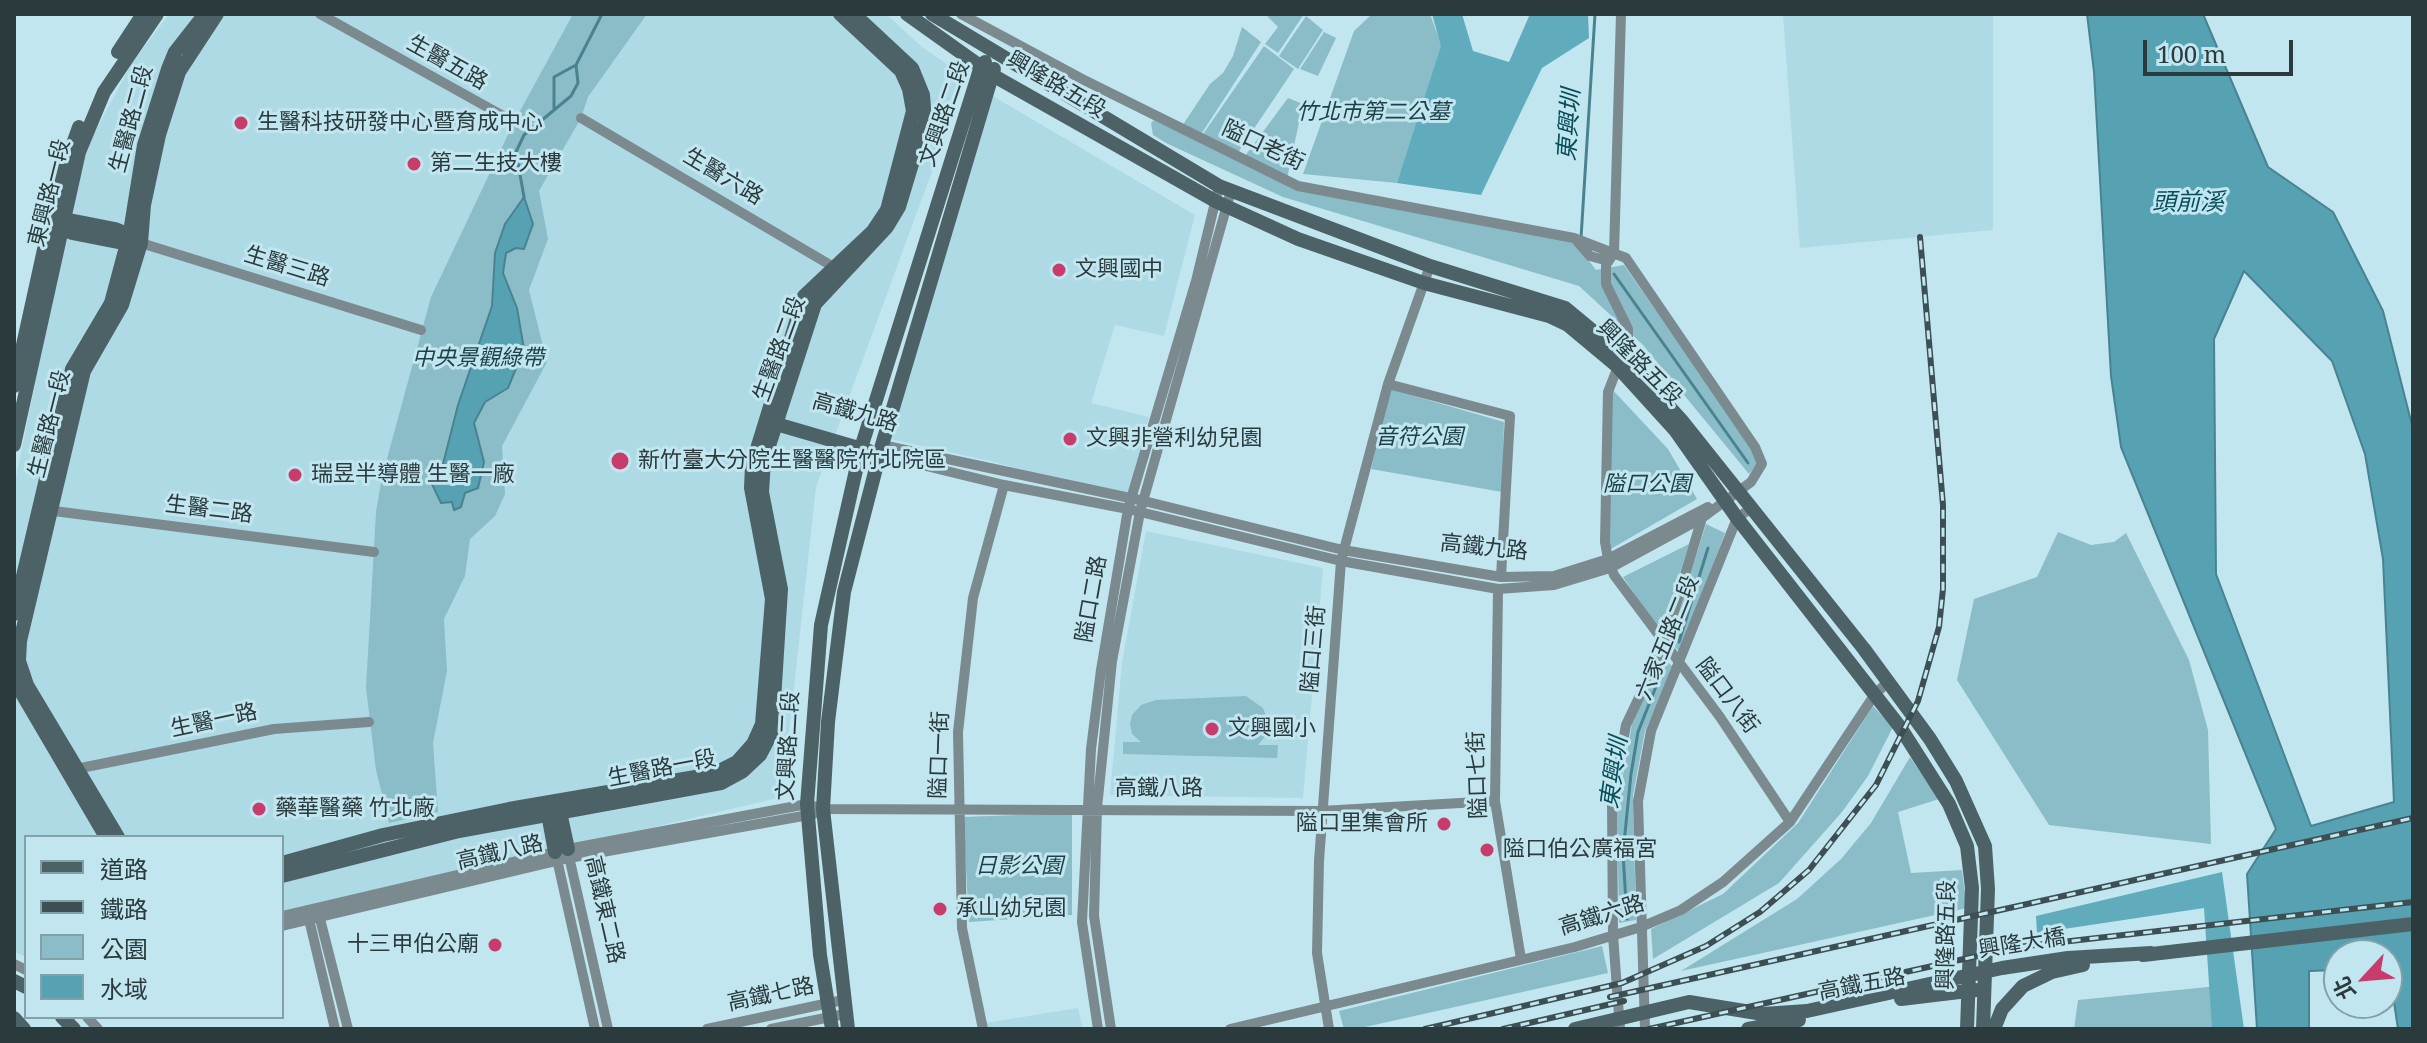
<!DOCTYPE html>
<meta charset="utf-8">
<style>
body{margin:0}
#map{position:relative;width:2427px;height:1043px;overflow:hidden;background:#c1e6ef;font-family:"Noto Serif","Noto Sans TC",serif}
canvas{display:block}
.frame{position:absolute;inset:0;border:16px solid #2b3a3d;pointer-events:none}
.legend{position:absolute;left:24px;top:835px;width:260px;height:184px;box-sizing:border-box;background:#c1e6ef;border:2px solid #85a1a8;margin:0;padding:10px 14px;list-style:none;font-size:24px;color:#2b3a3d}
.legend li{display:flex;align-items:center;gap:16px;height:40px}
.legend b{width:40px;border:2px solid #85a1a8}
.north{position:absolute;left:2323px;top:939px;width:80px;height:80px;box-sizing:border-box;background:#c1e6ef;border:2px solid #85a1a8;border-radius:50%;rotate:244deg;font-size:22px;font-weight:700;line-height:32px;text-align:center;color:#2b3a3d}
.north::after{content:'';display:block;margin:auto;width:28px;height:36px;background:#c83c6c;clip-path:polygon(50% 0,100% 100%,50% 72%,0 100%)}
.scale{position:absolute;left:2143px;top:40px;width:150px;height:36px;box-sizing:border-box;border:4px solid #2b3a3d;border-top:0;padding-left:10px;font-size:24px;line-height:28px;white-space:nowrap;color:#2b3a3d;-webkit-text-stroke:6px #c1e6ef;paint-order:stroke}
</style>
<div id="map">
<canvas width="2427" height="1043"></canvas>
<div class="frame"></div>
<ul class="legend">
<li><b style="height:10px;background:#4d6267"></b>道路</li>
<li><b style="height:10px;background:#3d4f52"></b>鐵路</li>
<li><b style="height:22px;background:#8bbdc9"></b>公園</li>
<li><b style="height:22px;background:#56a2b3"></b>水域</li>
</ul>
<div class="north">北</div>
<div class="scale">100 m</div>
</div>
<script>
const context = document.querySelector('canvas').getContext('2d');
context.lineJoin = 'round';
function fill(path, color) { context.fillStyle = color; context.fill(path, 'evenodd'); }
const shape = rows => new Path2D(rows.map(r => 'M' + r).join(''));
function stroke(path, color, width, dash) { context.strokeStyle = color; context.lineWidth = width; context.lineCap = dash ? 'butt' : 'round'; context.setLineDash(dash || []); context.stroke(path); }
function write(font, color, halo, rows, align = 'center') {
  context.font = font + ' "Noto Serif","Noto Sans TC",serif'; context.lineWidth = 6; context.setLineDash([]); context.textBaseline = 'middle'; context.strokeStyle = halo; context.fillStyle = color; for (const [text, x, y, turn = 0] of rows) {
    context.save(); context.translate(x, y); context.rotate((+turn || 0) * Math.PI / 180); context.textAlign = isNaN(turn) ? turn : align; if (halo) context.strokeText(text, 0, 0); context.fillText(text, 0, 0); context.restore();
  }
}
const built = shape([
 [169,14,886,14,922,47,957,71,959,98,816,487,782,797,282,915,282,837,26,837,26,957,14,952,14,487,82,156,132,63],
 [1783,14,1993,14,1993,230,1800,248],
 [991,95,1195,215,1164,336,1115,325,1091,403,1149,417,1131,500,990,461,885,438],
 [1146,531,1323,568,1303,798,1110,795,1122,663],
 [1078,1008,1083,1029,987,1029,986,1023]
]);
const green = shape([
 [573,14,647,14,588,97,581,118,539,191,548,239,529,290,547,362,502,446,505,494,495,516,470,539,465,576,444,619,447,671,433,743,438,812,389,823,376,770,366,688,376,512,382,477,431,297,514,122],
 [1265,14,1304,14,1278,53,1265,44,1278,27],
 [1372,14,1430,14,1444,52,1397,183,1303,174,1354,31],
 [1306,16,1323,30,1298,69,1279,56],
 [1242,27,1261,42,1198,139,1180,129,1210,84,1223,73,1233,56],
 [1324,32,1336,38,1318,76,1300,69],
 [1264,46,1294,69,1235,157,1199,140],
 [1288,98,1303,104,1286,183,1242,160],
 [1154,120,1298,190,1574,241,1596,270,1624,265,1751,447,1758,464,1749,474,1643,345,1579,286,1283,197,1168,144,1153,135,1151,123],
 [1609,386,1668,449,1697,499,1609,550],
 [1390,389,1504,422,1502,492,1371,469],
 [1706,524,1725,533,1680,652,1669,642],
 [2058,532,2091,545,2114,542,2126,533,2189,660,2208,730,2211,844,2049,825,1957,680,1974,599,2037,577],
 [1689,544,1661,634,1623,577],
 [1662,656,1674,668,1645,731,1633,795,1636,920,1619,923,1617,810,1632,724],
 [1246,696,1263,708,1269,723,1268,733,1258,745,1278,745,1277,758,1123,754,1123,742,1141,742,1132,734,1130,724,1132,715,1141,705,1156,700],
 [1873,706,1893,727,1868,776,1842,812,1779,883,1653,959,1651,929,1723,894,1798,823],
 [1910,757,1939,799,1898,812,1911,873,1962,870,1967,908,1681,971,1797,899,1841,859,1871,823],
 [1072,813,1072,915,969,922,963,817],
 [1602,946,1608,973,1356,1029,1344,1029,1339,1011],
 [2238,984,2239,1029,2074,1029,2078,1000]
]);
const forest = shape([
 [1432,14,1462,14,1473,51,1509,62,1530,14,1588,14,1589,38,1542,68,1481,195,1397,183,1441,46],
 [2222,872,2244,1029,2212,1029,2204,908,2037,933,2036,916]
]);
const water = shape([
 [2087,14,2203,14,2268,167,2333,212,2383,311,2413,429,2413,1029,2398,1029,2387,955,2339,955,2339,970,2309,971,2309,1029,2257,1029,2247,874,2276,829,2121,447,2111,376,2094,72,2087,14],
 [2244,271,2332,361,2365,454,2383,559,2394,802,2311,826,2216,574,2214,339,2244,271],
 [524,197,533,224,524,249,516,248,506,253,503,273,517,308,524,349,508,388,485,402,474,423,484,462,478,488,465,493,461,507,454,510,452,502,441,503,431,482,433,471,443,464,458,405,492,306,495,253,505,224,524,197]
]);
const stream = shape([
 [554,108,554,77,576,65],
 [524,197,516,152,524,135,571,96,578,83,576,65,602,14],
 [1581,238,1595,14],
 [1614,274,1748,463],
 [1679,642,1708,548],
 [1627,919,1623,853,1631,774,1638,732,1657,684]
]);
const street = shape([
 [320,14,514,122],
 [1621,14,1614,253,1606,265,1606,284,1628,329,1628,341,1608,392,1605,542,1608,559,1614,575,1720,717,1790,822],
 [581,118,837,269],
 [1577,241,1590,256,1601,259,1612,253],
 [141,243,421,330],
 [1388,384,1510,416,1501,577],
 [882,445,1144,501,1343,550,1501,577,1554,576,1608,559,1708,507],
 [881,455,1004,485,1128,509,1341,561,1498,589,1554,585,1610,568,1702,518,1751,482,1762,464,1755,447,1626,258,1574,238,1298,186,1082,79,961,14],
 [46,510,374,552],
 [1498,589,1495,801,1521,959],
 [71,770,274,729,369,722],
 [568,852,608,1029],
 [556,855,595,1029],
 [318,911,348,1029],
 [308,915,335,1029],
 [282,916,568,849,807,804,823,809,1321,811,1495,801],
 [282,926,569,858,814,814],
 [14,964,26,970],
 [87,1017,98,1029],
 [707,1029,843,1000],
 [771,1029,845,1014],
 [983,1029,962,928,958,732,973,598,1004,485],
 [1098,1029,1082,922,1091,749,1101,670,1128,509,1196,281,1219,186],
 [1111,1029,1094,916,1097,808,1112,661,1140,512,1231,191],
 [1230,1029,1575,947,1641,927,1681,910,1723,882,1790,822,1875,694,1888,682],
 [1329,1029,1317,953,1319,861,1341,561,1388,384,1430,266],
 [1620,1029,1613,935,1612,803,1626,725,1664,645,1702,518],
 [1645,1029,1638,801,1651,731,1737,518,1750,509]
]);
const secondary = shape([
 [907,14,994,76,1217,202,1298,239,1424,283,1549,316,1568,325,1616,365,1675,430,1737,518,1900,727,1949,804,1967,846,1972,888,1967,1029],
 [932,14,1219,186,1430,266,1565,308,1623,356,1683,422,1864,649,1930,739,1956,781,1985,846,1988,889,1983,1029],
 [118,52,143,14],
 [59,218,115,229,134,237],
 [57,226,72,233,133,245],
 [14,386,58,186,79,127],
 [766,421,869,451],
 [14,445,79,152,104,92,157,14],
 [14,614,72,369,111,303,130,232,144,145,168,69,175,52,204,15],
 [14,680,106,837],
 [546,803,555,852],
 [558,803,568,849],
 [118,837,27,685,19,661,20,641,84,371,122,305,141,243,144,205,159,135,179,72,217,14],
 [282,863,383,835,509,809,713,774,737,762,753,744,762,724,772,599,751,488,752,465,804,296,873,231,887,210,913,111,909,89,901,71,840,14],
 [282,876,459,831,721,783,743,771,760,755,772,732,781,589,762,492,764,461,815,304,887,227,899,207,925,121,923,95,912,68,854,14],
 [2143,955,2413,924],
 [14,981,26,987],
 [1901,999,1976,990],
 [62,1017,74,1029],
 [14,1018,24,1029],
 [832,1029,820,955,807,804,821,625,861,448,981,66,985,62],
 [848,1029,823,809,828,722,844,592,882,445,994,69],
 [1575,1029,1689,1002,1763,1014,1807,1011,2002,968,2068,958,2151,953],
 [1748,1029,1799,1020],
 [1994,1029,2002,1009,2023,986,2052,972,2083,965]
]);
const rail = shape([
 [1610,997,2413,818],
 [1425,1029,1622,983,1706,946,1760,912,1809,870,1876,785,1918,701,1939,627,1943,589,1943,505,1920,237],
 [1503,1029,1624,1001],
 [1649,1029,2018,947,2413,902]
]);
const markers = [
 [241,123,8,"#c83c6c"],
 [414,164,8,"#c83c6c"],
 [1059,270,8,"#c83c6c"],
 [1070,439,8,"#c83c6c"],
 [620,461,10,"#c83c6c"],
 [295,475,8,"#c83c6c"],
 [1212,729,8,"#c83c6c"],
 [259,809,8,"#c83c6c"],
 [1444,824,8,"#c83c6c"],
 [1487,850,8,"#c83c6c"],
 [940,909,8,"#c83c6c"],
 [495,945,8,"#c83c6c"]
];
const streetNames = [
 ["生醫五路",447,63,29],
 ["興隆路五段",1056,85,30],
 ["文興路二段",945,114,-71],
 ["生醫路二段",132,119,-75],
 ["隘口老街",1263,146,25],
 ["生醫六路",723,177,31],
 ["東興路一段",50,193,-76],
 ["生醫三路",287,267,17],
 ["生醫路二段",780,349,-70],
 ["興隆路五段",1639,363,45],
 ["高鐵九路",855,413,16],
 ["生醫路一段",50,424,-76],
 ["生醫二路",209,510,7],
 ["高鐵九路",1484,548,6],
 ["隘口二路",1092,599,-80],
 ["六家五路二段",1668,638,-68],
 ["隘口三街",1314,649,-85],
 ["隘口八街",1727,696,53],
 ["生醫一路",214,721,-12],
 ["文興路二段",789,746,-87],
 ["隘口一街",940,755,-88],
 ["生醫路一段",662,769,-11],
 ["隘口七街",1478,775,-92],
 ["高鐵八路",1159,789],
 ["高鐵八路",500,853,-13],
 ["高鐵東二路",604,910,77],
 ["高鐵六路",1602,916,-17],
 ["興隆路五段",1947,935,-89],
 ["興隆大橋",2022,944,-9],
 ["高鐵五路",1862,985,-11],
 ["高鐵七路",771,995,-12]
];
const parkNames = [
 ["竹北市第二公墓",1373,113],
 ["中央景觀綠帶",478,359],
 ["音符公園",1419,438],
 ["隘口公園",1647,485],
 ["日影公園",1019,867]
];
const poiNames = [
 ["生醫科技研發中心暨育成中心",257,123],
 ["第二生技大樓",430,164],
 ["文興國中",1075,270],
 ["文興非營利幼兒園",1086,439],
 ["新竹臺大分院生醫醫院竹北院區",638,461],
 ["瑞昱半導體 生醫一廠",311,475],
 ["文興國小",1228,729],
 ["藥華醫藥 竹北廠",275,809],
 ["隘口里集會所",1428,824,"right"],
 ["隘口伯公廣福宮",1503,850],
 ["承山幼兒園",956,909],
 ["十三甲伯公廟",479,945,"right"]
];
const waterNames = [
 ["東興圳",1570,125,-86],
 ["頭前溪",2188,203],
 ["東興圳",1615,773,-82]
];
fill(built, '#aedae5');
fill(green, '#8bbdc9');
fill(forest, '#60acbd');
fill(water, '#56a2b3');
stroke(water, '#498390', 2);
stroke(stream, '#498390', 3);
stroke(street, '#7b8a8e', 10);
stroke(secondary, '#4d6267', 14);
stroke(rail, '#3d4f52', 6);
stroke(rail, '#c1e6ef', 3, [9]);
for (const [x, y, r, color] of markers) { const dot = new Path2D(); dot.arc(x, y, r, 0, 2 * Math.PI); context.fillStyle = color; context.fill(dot); stroke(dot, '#c1e6ef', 3); }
write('22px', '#2b3a3d', '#c1e6ef', streetNames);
write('italic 22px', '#1c4148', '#c1e6ef', parkNames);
write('22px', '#2b3a3d', '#c1e6ef', poiNames, 'left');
write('italic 24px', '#074d5a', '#c1e6ef', waterNames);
</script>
